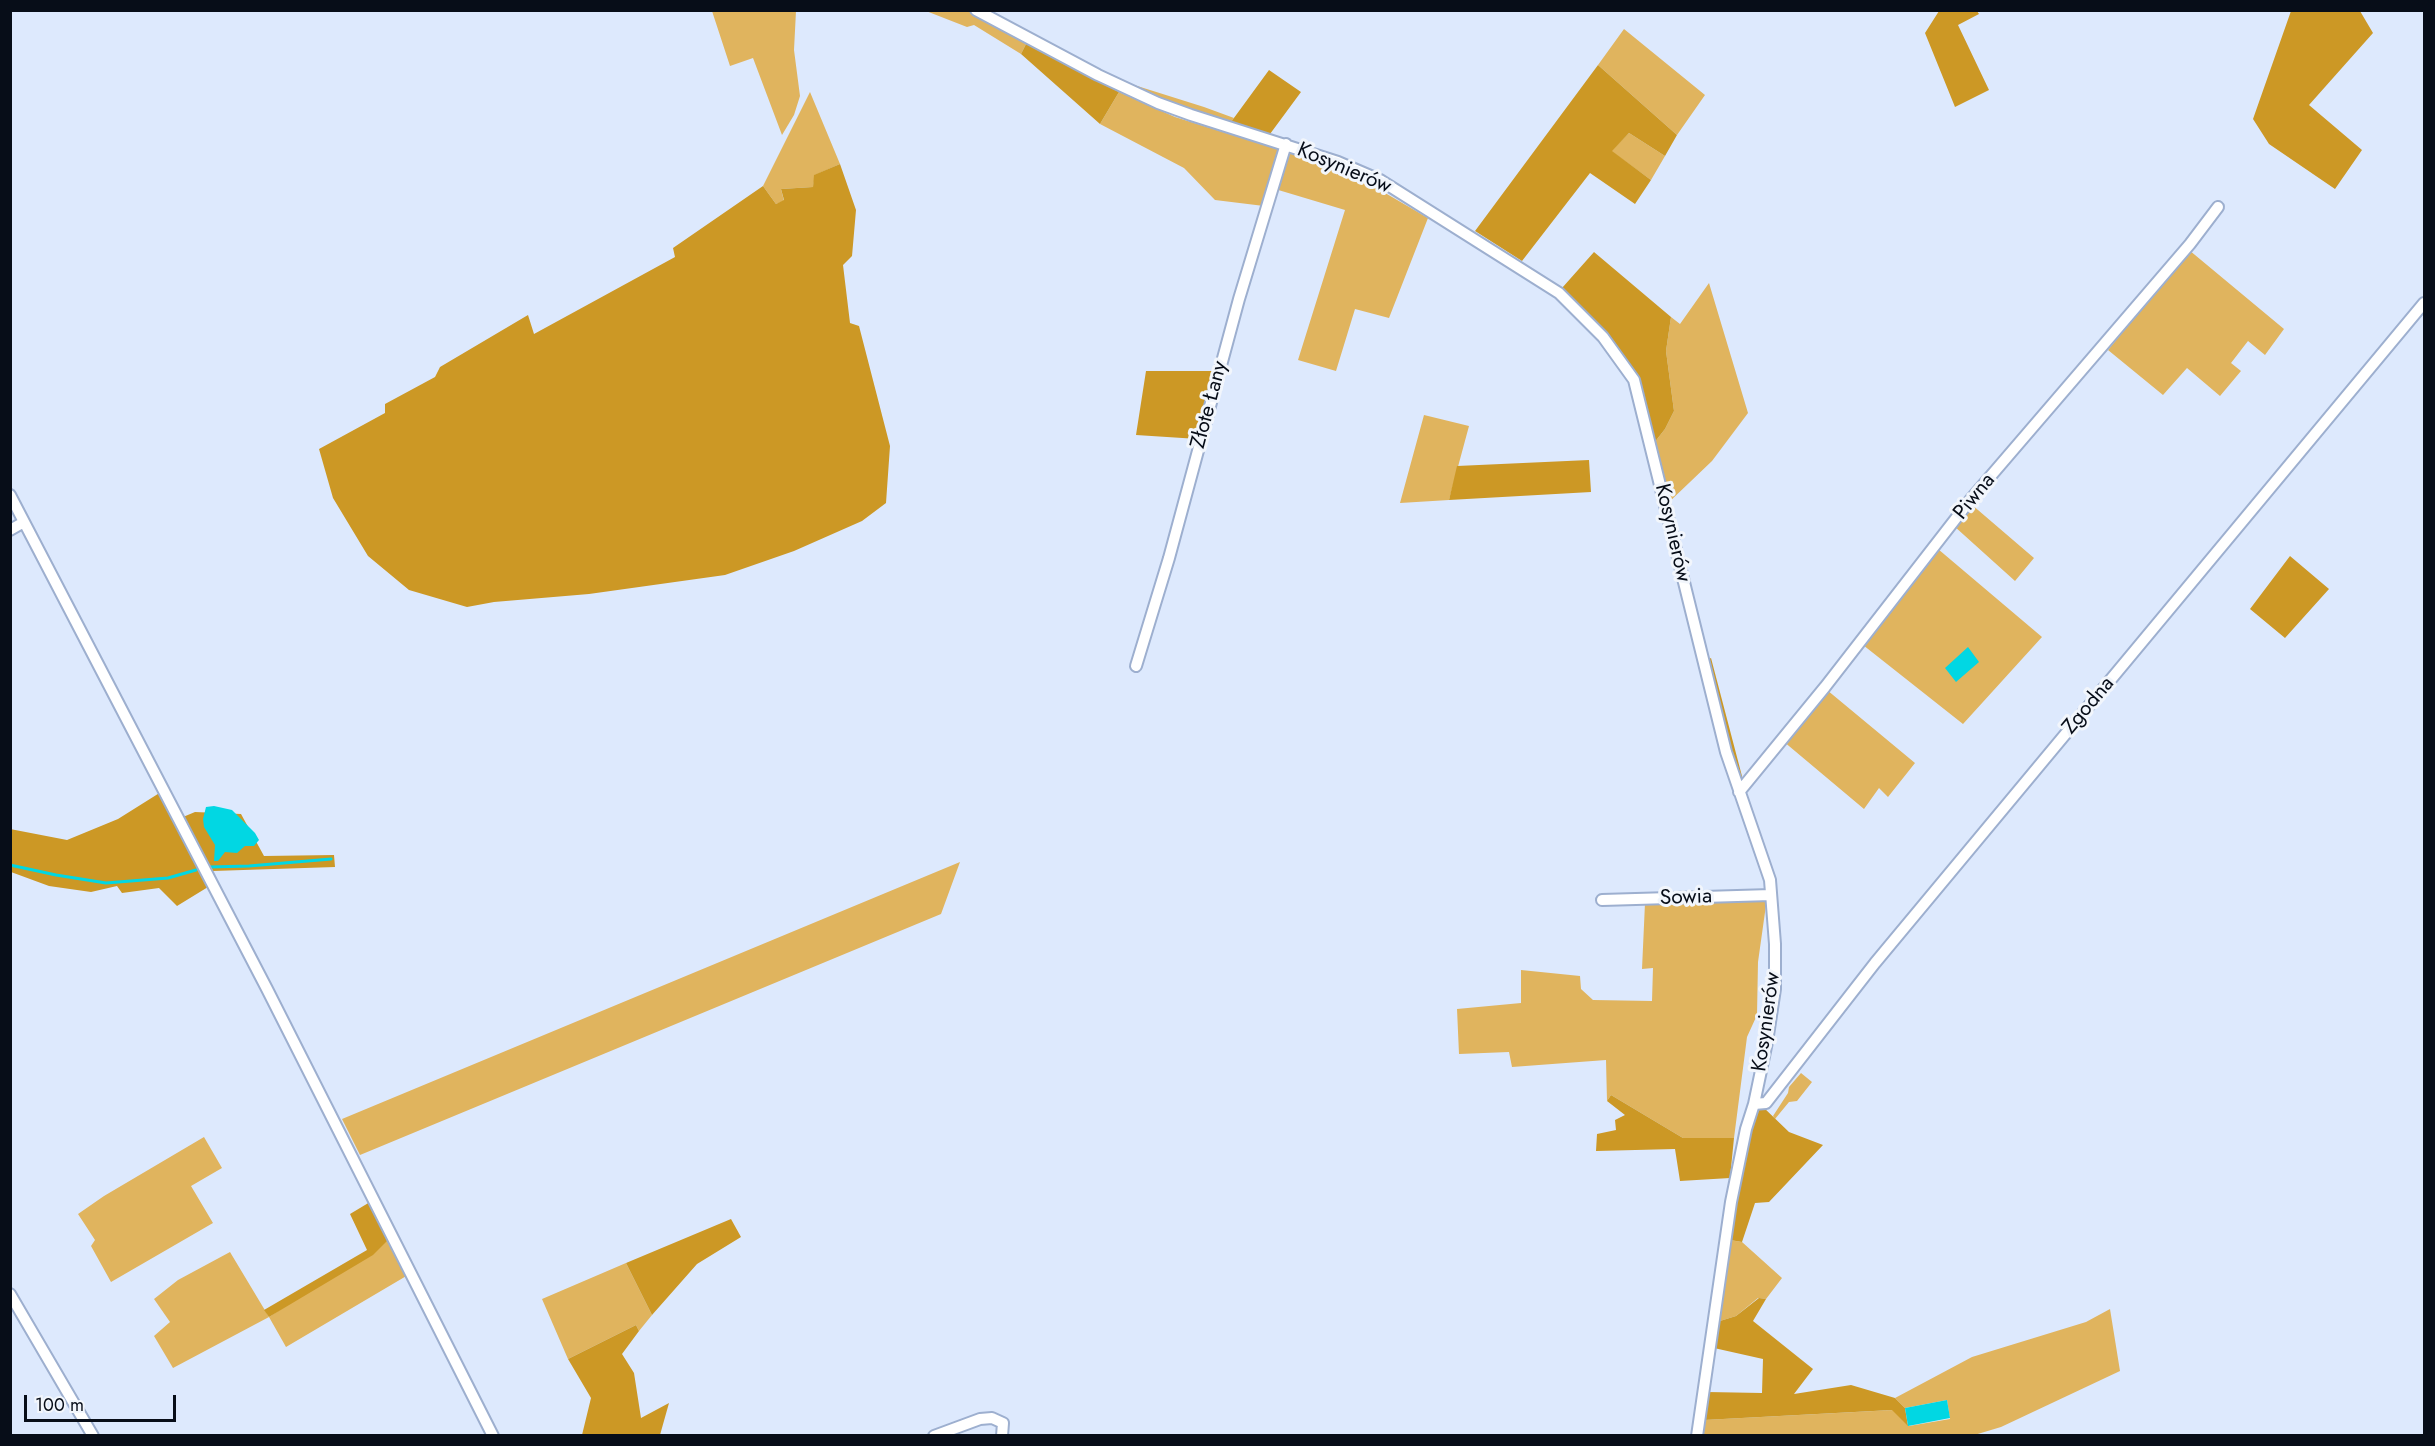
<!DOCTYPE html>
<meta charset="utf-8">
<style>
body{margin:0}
#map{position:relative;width:2435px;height:1446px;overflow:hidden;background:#dde9fd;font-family:Jost,sans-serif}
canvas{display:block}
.frame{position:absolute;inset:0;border:12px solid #070d18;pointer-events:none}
.scale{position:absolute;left:24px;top:1395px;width:152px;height:27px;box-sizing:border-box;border:3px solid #070d18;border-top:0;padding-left:8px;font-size:18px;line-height:21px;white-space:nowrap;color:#070d18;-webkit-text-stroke:4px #f2f6fc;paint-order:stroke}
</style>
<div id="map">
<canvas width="2435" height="1446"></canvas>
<div class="frame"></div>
<div class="scale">100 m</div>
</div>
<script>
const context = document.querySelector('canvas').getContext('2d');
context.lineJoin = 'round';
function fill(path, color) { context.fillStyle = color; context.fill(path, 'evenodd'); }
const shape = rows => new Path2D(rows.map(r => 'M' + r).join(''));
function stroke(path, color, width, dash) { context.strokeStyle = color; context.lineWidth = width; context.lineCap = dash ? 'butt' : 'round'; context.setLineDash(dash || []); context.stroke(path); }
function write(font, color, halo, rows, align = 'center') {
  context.font = font + ' Jost,sans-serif'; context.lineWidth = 6; context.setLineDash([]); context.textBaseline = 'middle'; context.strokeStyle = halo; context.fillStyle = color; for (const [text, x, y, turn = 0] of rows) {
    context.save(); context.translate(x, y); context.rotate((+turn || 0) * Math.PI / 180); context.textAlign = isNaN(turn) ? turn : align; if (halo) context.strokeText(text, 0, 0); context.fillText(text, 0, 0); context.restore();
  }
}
const green = shape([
 [712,11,796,11,794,50,800,96,794,115,782,135,753,58,730,66],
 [926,11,968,11,1027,42,1021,54,974,25,967,27],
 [1624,29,1705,95,1677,135,1598,65],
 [1115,79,1204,107,1234,118,1231,122,1195,111,1150,95],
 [810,92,840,164,815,175,813,187,781,189,784,201,776,204,763,186],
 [1119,92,1175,117,1281,150,1264,206,1215,200,1184,168,1100,124],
 [1629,133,1665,156,1651,180,1611,151],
 [1289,151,1368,183,1428,218,1389,318,1355,309,1336,371,1298,360,1345,210,1275,189],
 [2189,250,2284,329,2265,355,2248,341,2231,363,2241,371,2220,396,2187,368,2163,395,2108,350],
 [1709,283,1748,413,1712,461,1667,504,1654,443,1665,429,1674,411,1666,351,1671,317,1680,324],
 [1424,415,1469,426,1449,500,1400,503],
 [1971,504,2034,558,2015,581,1954,526],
 [1938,549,2042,637,1963,724,1863,645],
 [1827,690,1915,763,1888,797,1879,788,1864,809,1783,741],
 [960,862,941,914,360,1155,342,1119],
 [1767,898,1758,962,1757,1015,1747,1037,1734,1138,1683,1138,1611,1095,1607,1101,1606,1060,1512,1067,1509,1052,1459,1054,1457,1009,1521,1003,1521,970,1580,976,1581,989,1593,1000,1652,1001,1653,968,1642,969,1645,903],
 [1801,1073,1812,1082,1797,1101,1789,1102,1775,1119,1773,1116,1788,1093,1789,1087],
 [204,1137,222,1168,191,1186,213,1223,111,1282,91,1246,95,1240,78,1214,104,1196],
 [390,1238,408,1275,286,1347,269,1317,173,1368,154,1336,170,1322,154,1299,178,1280,230,1252,269,1317],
 [1730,1240,1742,1242,1782,1278,1766,1299,1758,1298,1736,1316,1720,1321],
 [626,1263,652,1315,639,1331,636,1325,568,1359,542,1299],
 [2110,1309,2120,1371,2001,1427,1971,1436,1702,1436,1704,1420,1893,1410,1909,1426,1950,1419,1947,1400,1905,1408,1895,1398,1972,1357,2086,1322]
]);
const forest = shape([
 [1939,11,1977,11,1979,14,1958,25,1989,90,1955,107,1925,33],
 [2291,11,2360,11,2373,33,2309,105,2362,150,2335,189,2269,144,2253,119],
 [1027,42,1119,92,1100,124,1021,54],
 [1598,65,1677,135,1665,156,1629,133,1612,151,1651,180,1635,204,1590,173,1522,261,1475,231],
 [1269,70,1301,92,1270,134,1231,122],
 [840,164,856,210,852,256,843,265,850,323,859,326,890,446,886,503,862,521,794,551,725,575,589,594,494,602,467,607,409,590,368,556,333,498,319,449,385,413,385,404,435,377,440,367,528,315,534,334,675,257,673,248,763,186,776,204,784,200,781,189,813,187,814,175],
 [1594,252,1671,317,1666,351,1674,411,1665,429,1654,443,1621,354,1602,327,1562,288],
 [1146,371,1214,371,1198,439,1136,435],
 [1589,460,1591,492,1449,500,1457,466],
 [2290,556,2329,589,2285,638,2250,609],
 [1711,658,1743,780,1740,786,1705,661],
 [161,792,208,887,177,906,159,888,122,893,117,886,91,892,49,886,11,872,10,829,67,840,118,819],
 [195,812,241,814,264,856,334,855,335,867,213,871,183,817],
 [1611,1095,1683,1138,1734,1138,1730,1178,1680,1181,1675,1149,1596,1151,1597,1134,1616,1130,1615,1120,1625,1115,1607,1101],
 [1762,1106,1789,1132,1823,1145,1769,1202,1755,1203,1742,1242,1730,1240,1754,1114],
 [370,1202,390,1238,373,1255,269,1317,264,1310,367,1250,350,1214],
 [731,1219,741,1237,697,1264,652,1315,626,1263],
 [1759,1298,1766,1299,1753,1321,1813,1369,1794,1394,1851,1385,1895,1398,1905,1408,1908,1426,1892,1410,1704,1420,1707,1392,1762,1393,1763,1359,1714,1348,1720,1321,1736,1316],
 [636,1325,639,1331,622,1354,634,1373,641,1418,669,1403,660,1435,582,1435,591,1398,568,1359]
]);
const water = shape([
 [1968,647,1979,662,1956,682,1945,668],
 [214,806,232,810,255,833,259,840,254,846,245,846,237,853,225,852,218,861,214,861,215,845,204,827,203,819,206,807],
 [1947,1400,1950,1418,1908,1426,1905,1408]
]);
const stream = shape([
 [10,865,56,875,106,883,168,878,196,870],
 [209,867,249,866,331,859]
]);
const minor = shape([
 [976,10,1098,75,1158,103,1191,115,1338,162,1380,180,1559,293,1603,337,1634,380,1726,752,1770,880,1775,944,1775,989,1767,1042,1754,1104,1746,1129,1731,1202,1697,1436],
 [10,495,267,989,493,1436],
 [10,530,24,522],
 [1136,666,1169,558,1239,299,1286,144],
 [1739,792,1825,687,1971,499,2190,244,2218,207],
 [1602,900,1771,895],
 [1754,1104,1766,1103,1875,963,2424,303],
 [10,1294,93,1436],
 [934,1436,980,1419,992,1418,1003,1423,1002,1436]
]);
const streetNames = [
 ["Kosynierów",1344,169,23],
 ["Złote Łany",1210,405,-75],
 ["Piwna",1975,497,-51],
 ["Kosynierów",1672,533,77],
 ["Zgodna",2089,706,-50],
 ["Sowia",1686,898,-2],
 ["Kosynierów",1767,1022,-82]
];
fill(green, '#e0b45e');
fill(forest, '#cc9825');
fill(water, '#01d7e3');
stroke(stream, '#01d7e3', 3);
stroke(minor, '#9dafcf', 14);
stroke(minor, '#fff', 10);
write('21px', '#070d18', '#f2f6fc', streetNames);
</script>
